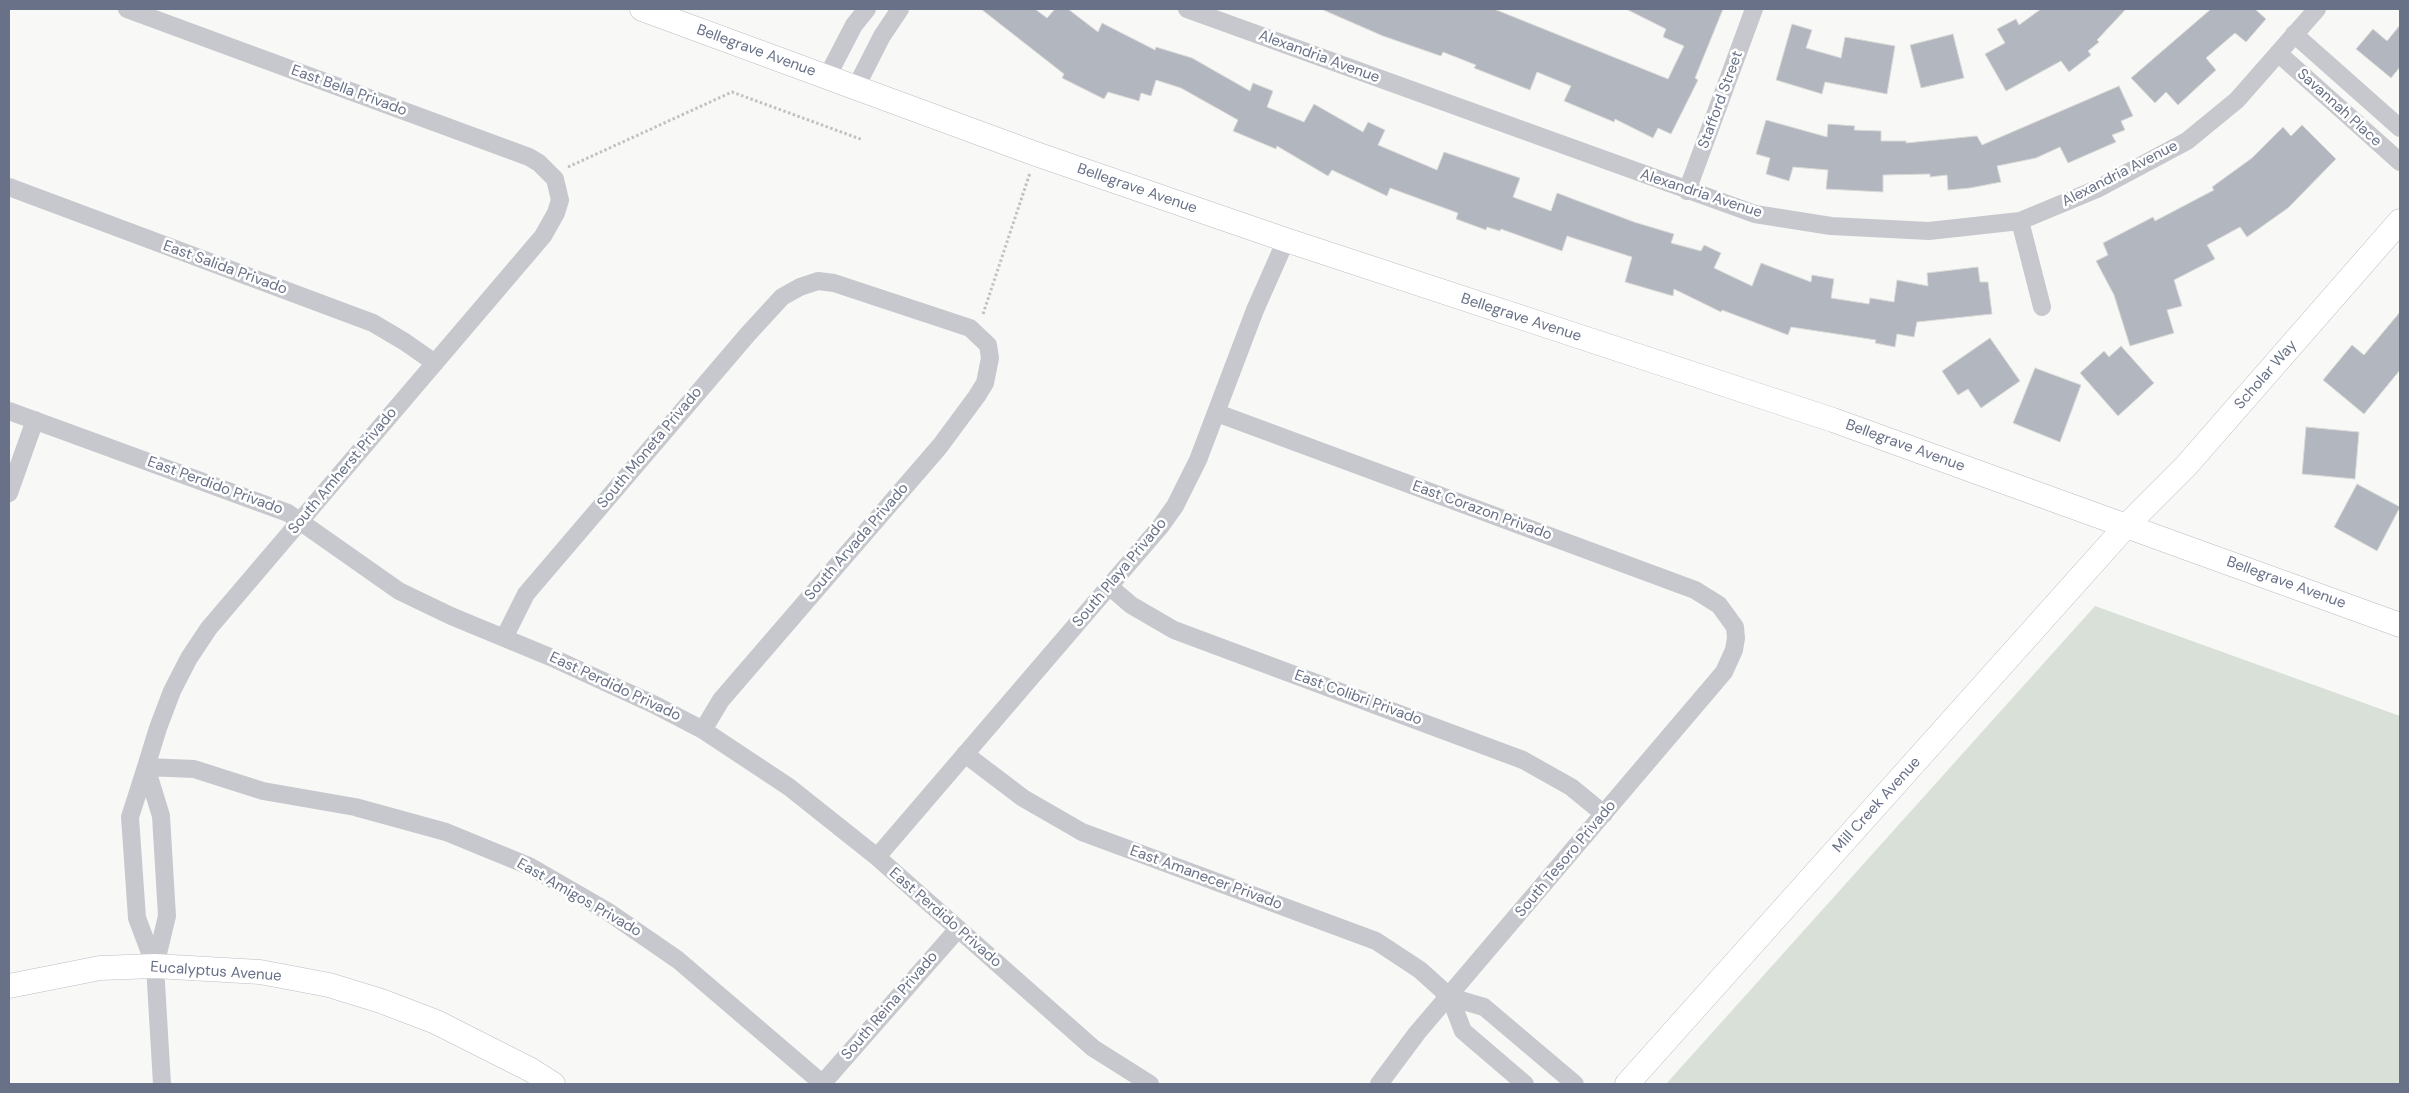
<!DOCTYPE html>
<style>
body{margin:0}
#map{position:relative;width:2409px;height:1093px;overflow:hidden;background:#f8f9f6;font-family:"DM Sans",sans-serif}
canvas{display:block}
.frame{position:absolute;inset:0;border:10px solid #687187;pointer-events:none}
</style>
<div id="map">
<canvas width="2409" height="1093"></canvas>
<div class="frame"></div>
</div>
<script>
const context = document.querySelector('canvas').getContext('2d');
context.lineJoin = 'round';
function fill(path, color) { context.fillStyle = color; context.fill(path, 'evenodd'); }
const shape = rows => new Path2D(rows.map(r => 'M' + r).join(''));
function stroke(path, color, width, dash) { context.strokeStyle = color; context.lineWidth = width; context.lineCap = dash ? 'butt' : 'round'; context.setLineDash(dash || []); context.stroke(path); }
function write(font, color, halo, rows, align = 'center') {
  context.font = font + ' "DM Sans",sans-serif'; context.lineWidth = 5; context.setLineDash([]); context.textBaseline = 'middle'; context.strokeStyle = halo; context.fillStyle = color; for (const [text, x, y, turn = 0] of rows) {
    context.save(); context.translate(x, y); context.rotate((+turn || 0) * Math.PI / 180); context.textAlign = isNaN(turn) ? turn : align; if (halo) context.strokeText(text, 0, 0); context.fillText(text, 0, 0); context.restore();
  }
}
const green = shape([
 [2095,606,2400,716,2400,1084,1666,1084]
]);
const building = shape([
 [981,9,1035,9,1047,18,1055,9,1068,9,1098,32,1102,23,1155,50,1156,47,1192,58,1250,91,1253,83,1273,91,1267,107,1304,122,1314,104,1363,132,1368,122,1385,130,1378,145,1437,170,1444,152,1520,178,1513,197,1551,211,1557,193,1634,222,1674,234,1671,243,1701,251,1704,245,1721,253,1714,268,1752,286,1761,263,1811,282,1812,275,1834,279,1831,298,1869,304,1870,298,1894,302,1897,280,1928,286,1927,273,1978,267,1980,282,1988,282,1992,314,1917,322,1914,337,1897,334,1895,347,1875,343,1876,340,1791,327,1788,335,1722,310,1721,312,1674,289,1673,296,1625,282,1632,257,1567,236,1562,251,1501,229,1500,231,1487,227,1486,230,1456,219,1458,213,1390,188,1387,196,1332,170,1328,176,1277,146,1276,149,1233,131,1238,120,1181,88,1156,80,1151,96,1141,93,1139,101,1108,92,1104,99,1062,78,1064,74,981,9],
 [1321,9,1494,9,1668,79,1684,46,1663,37,1666,29,1626,9,1723,9,1695,78,1698,80,1671,134,1658,128,1653,138,1615,119,1614,122,1564,101,1571,86,1537,72,1530,90,1474,68,1476,65,1443,52,1441,56,1383,36,1321,9],
 [2041,9,2126,9,2097,40,2099,42,2088,51,2091,55,2069,72,2061,61,2006,91,1985,54,2005,43,1997,29,2016,19,2019,25,2041,9],
 [2211,9,2255,9,2266,19,2246,42,2235,33,2206,58,2216,70,2178,105,2166,92,2155,103,2131,78,2211,9],
 [1792,24,1812,30,1806,48,1841,58,1845,37,1895,46,1887,94,1825,82,1822,94,1776,80,1792,24],
 [2400,25,2400,67,2391,78,2356,49,2373,29,2387,41,2400,25],
 [1953,34,1964,78,1921,88,1910,45,1953,34],
 [2119,86,2133,116,2121,121,2125,130,2112,135,2116,142,2068,163,2060,147,2036,158,1997,166,2001,182,1970,188,1948,190,1947,175,1930,177,1930,174,1883,175,1883,192,1826,189,1828,170,1793,167,1789,181,1766,174,1770,158,1756,154,1766,120,1827,137,1828,124,1855,126,1854,130,1881,131,1881,141,1906,141,1906,143,1977,136,1982,145,2119,86],
 [2302,125,2336,159,2288,208,2247,237,2240,227,2207,245,2215,259,2174,280,2182,306,2167,310,2174,333,2130,346,2114,295,2096,261,2108,255,2103,243,2153,217,2155,221,2214,190,2212,187,2252,158,2283,127,2291,136,2302,125],
 [2400,312,2400,370,2364,414,2323,380,2352,345,2364,355,2400,312],
 [1990,338,2020,381,1981,408,1968,389,1958,395,1942,371,1990,338],
 [2121,346,2154,383,2118,416,2080,373,2104,351,2109,357,2121,346],
 [2035,368,2081,385,2060,442,2013,423,2035,368],
 [2306,427,2359,432,2355,479,2302,474,2306,427],
 [2357,484,2400,507,2377,551,2334,527,2357,484]
]);
const path = shape([
 [568,167,732,92,863,140],
 [983,314,1030,173]
]);
const street = shape([
 [127,9,529,157,539,163,555,179,560,200,556,213,543,236,209,628,189,658,172,691,158,728,146,767,130,817,137,918,155,966,167,916,161,816,146,767],
 [1187,9,1755,214,1831,226,1929,231,2020,221,2097,189,2187,141,2237,100,2317,9],
 [2294,34,2400,128],
 [2278,53,2400,162],
 [827,77,854,25,867,9],
 [856,87,882,36,900,9],
 [9,187,373,323,405,342,435,363],
 [1687,191,1754,9],
 [2020,221,2042,307],
 [9,411,288,513,399,591,451,616,555,659,655,705,703,730,789,787,877,857,1093,1048,1150,1084],
 [1217,413,1695,590,1719,605,1735,627,1736,638,1734,650,1724,672,1417,1033,1379,1084],
 [9,493,35,420],
 [1109,586,1131,605,1174,630,1523,760,1571,787,1604,814],
 [504,638,526,594,748,334,782,297,800,287,818,281,834,283,970,328,988,345,990,358,985,383,977,396,940,446,721,700,703,730],
 [965,754,1023,798,1082,832,1376,941,1420,970,1450,997],
 [146,767,194,769,263,791,355,807,446,832,529,866,607,911,678,960,823,1084],
 [877,857,1160,527,1175,506,1198,460,1255,310,1286,240],
 [155,966,162,1084],
 [822,1084,958,929],
 [1525,1084,1463,1031,1450,997,1484,1007,1575,1084]
]);
const secondary = shape([
 [642,9,1036,154,1286,240,1833,420,2400,625],
 [9,986,100,968,155,966,260,972,329,985,381,1001,436,1022,531,1070,553,1084],
 [1627,1084,2127,525,2186,466,2400,221]
]);
const streetNames = [
 ["Bellegrave Avenue",756,51,20],
 ["Alexandria Avenue",1319,57,20],
 ["East Bella Privado",349,91,20],
 ["Stafford Street",1721,100,-70],
 ["Savannah Place",2339,108,42],
 ["Alexandria Avenue",2120,174,-27],
 ["Bellegrave Avenue",1137,189,19],
 ["Alexandria Avenue",1701,194,18],
 ["East Salida Privado",225,268,20],
 ["Bellegrave Avenue",1521,318,18],
 ["Scholar Way",2266,375,-49],
 ["Bellegrave Avenue",1905,446,20],
 ["South Moneta Privado",650,448,-50],
 ["South Amherst Privado",343,471,-50],
 ["East Perdido Privado",215,486,20],
 ["East Corazon Privado",1482,511,20],
 ["South Arvada Privado",857,542,-49],
 ["South Playa Privado",1120,573,-50],
 ["Bellegrave Avenue",2286,583,20],
 ["East Perdido Privado",615,687,25],
 ["East Colibri Privado",1358,698,20],
 ["Mill Creek Avenue",1877,805,-48],
 ["South Tesoro Privado",1566,859,-50],
 ["East Amanecer Privado",1206,878,20],
 ["East Amigos Privado",579,898,30],
 ["East Perdido Privado",945,918,41],
 ["Eucalyptus Avenue",216,972,4],
 ["South Reina Privado",890,1006,-49]
];
fill(green, '#d8e0d7');
fill(building, '#b2b6be');
stroke(building, '#dadad8', 1);
stroke(secondary, '#bbbdc3', 25);
stroke(path, '#c0c1c4', 3, [2.5, 2.5]);
stroke(street, '#c6c8cd', 18);
stroke(secondary, '#fff', 24);
write('15px', '#687187', '#fff', streetNames);
</script>
